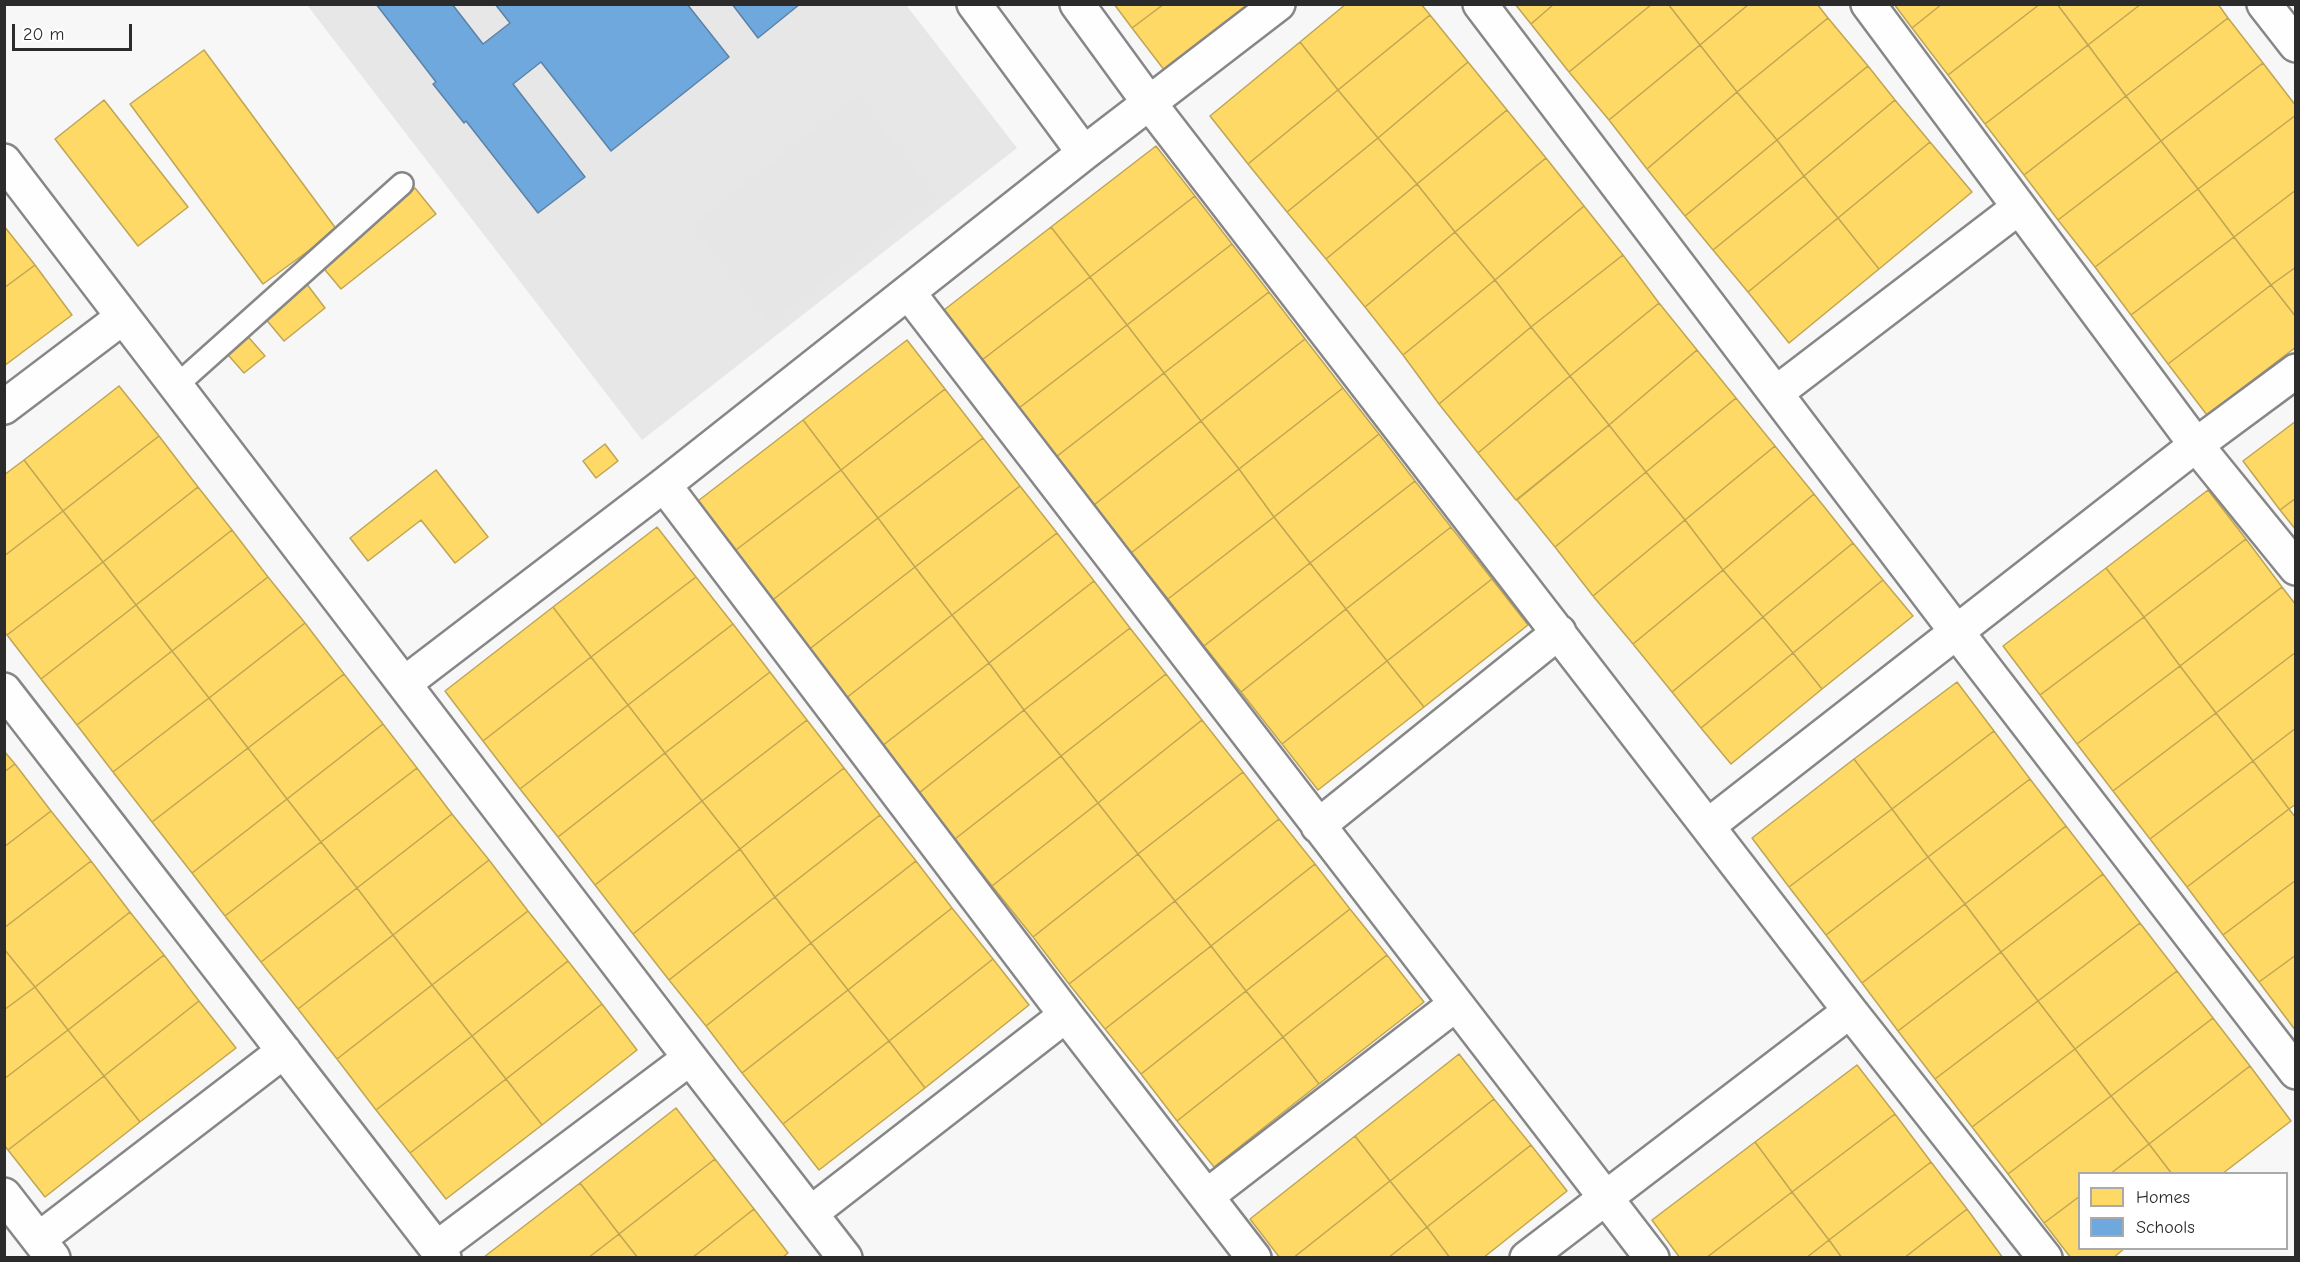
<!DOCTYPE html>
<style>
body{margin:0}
#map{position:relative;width:2300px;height:1262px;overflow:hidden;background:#f7f7f7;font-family:"Comic Neue",sans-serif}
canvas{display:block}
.frame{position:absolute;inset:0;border:6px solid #2b2b2b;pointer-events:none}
.legend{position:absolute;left:2078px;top:1172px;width:210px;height:78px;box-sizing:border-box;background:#fff;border:2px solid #aaa;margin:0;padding:8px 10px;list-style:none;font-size:18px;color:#2b2b2b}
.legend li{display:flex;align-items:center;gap:12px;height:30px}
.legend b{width:30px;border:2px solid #aaa}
.scale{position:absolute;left:12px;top:24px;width:120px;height:27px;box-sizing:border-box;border:3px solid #2b2b2b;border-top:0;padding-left:8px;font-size:18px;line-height:21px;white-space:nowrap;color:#2b2b2b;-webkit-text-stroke:4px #fff;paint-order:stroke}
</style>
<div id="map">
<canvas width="2300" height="1262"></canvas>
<div class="frame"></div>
<ul class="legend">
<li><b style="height:16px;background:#ffd966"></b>Homes</li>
<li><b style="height:16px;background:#6fa8dc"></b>Schools</li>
</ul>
<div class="scale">20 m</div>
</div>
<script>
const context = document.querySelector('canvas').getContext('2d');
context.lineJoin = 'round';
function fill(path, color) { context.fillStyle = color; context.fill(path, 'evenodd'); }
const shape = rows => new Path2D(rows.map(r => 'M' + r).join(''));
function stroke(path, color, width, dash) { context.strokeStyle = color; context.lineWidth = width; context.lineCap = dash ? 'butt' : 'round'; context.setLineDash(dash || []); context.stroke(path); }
const built = shape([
 [307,5,906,5,1017,148,642,440]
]);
const green = shape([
 [857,97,933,194,770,322,694,225]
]);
const homes = shape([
 [1114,4,1164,4,1132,28,1114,4],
 [1164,4,1255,4,1165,71,1132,28,1164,4],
 [1346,4,1421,4,1430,15,1338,90,1300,42,1346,4],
 [1515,4,1554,4,1531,24,1515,4],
 [1554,4,1652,4,1569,72,1531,24,1554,4],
 [1652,4,1668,4,1700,45,1609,120,1569,72,1652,4],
 [1668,4,1749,4,1700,45,1668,4],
 [1749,4,1817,4,1828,18,1737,92,1700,45,1749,4],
 [1894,4,1942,4,1912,28,1894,4],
 [1942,4,2040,4,1948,75,1912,28,1942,4],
 [2040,4,2057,4,2088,45,1985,124,1948,75,2040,4],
 [2057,4,2141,4,2088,45,2057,4],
 [2141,4,2218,4,2228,18,2126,96,2088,45,2141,4],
 [1430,15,1468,62,1378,138,1338,90,1430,15],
 [1828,18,1868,66,1777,140,1737,92,1828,18],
 [2228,18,2263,63,2161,141,2126,96,2228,18],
 [1300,42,1338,90,1248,164,1210,116,1300,42],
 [1700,45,1737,92,1647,169,1609,120,1700,45],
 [2088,45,2126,96,2024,175,1985,124,2088,45],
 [204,50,337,230,263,284,130,104,204,50],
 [1468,62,1507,110,1417,184,1378,138,1468,62],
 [2263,63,2296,106,2296,115,2198,189,2161,141,2263,63],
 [1868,66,1895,100,1804,176,1777,140,1868,66],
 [1338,90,1378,138,1287,212,1248,164,1338,90],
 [1737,92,1777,140,1685,216,1647,169,1737,92],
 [2126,96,2161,141,2058,220,2024,175,2126,96],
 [104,100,188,207,138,246,55,139,104,100],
 [1895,100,1930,142,1838,218,1804,176,1895,100],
 [1507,110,1546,158,1455,232,1417,184,1507,110],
 [2296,115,2296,190,2234,237,2198,189,2296,115],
 [1378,138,1417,184,1326,259,1287,212,1378,138],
 [1777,140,1804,176,1713,250,1685,216,1777,140],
 [2161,141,2198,189,2095,267,2058,220,2161,141],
 [1930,142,1972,192,1879,269,1838,218,1930,142],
 [1156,146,1195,196,1090,277,1051,227,1156,146],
 [1546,158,1584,206,1495,280,1455,232,1546,158],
 [1804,176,1838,218,1748,292,1713,250,1804,176],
 [1417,184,1455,232,1365,307,1326,259,1417,184],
 [415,188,436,214,341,289,320,264,415,188],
 [2198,189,2234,237,2131,315,2095,267,2198,189],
 [2296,190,2296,267,2271,285,2234,237,2296,190],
 [1195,196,1232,244,1127,325,1090,277,1195,196],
 [1584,206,1623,255,1531,327,1495,280,1584,206],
 [1838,218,1879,269,1789,343,1748,292,1838,218],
 [4,226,35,265,4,288,4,226],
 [1051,227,1090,277,982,360,944,310,1051,227],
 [1455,232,1495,280,1403,355,1365,307,1455,232],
 [2234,237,2271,285,2168,364,2131,315,2234,237],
 [1232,244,1269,292,1164,373,1127,325,1232,244],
 [1623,255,1659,303,1570,376,1531,327,1623,255],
 [35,265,72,315,4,366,4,288,35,265],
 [2296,267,2296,317,2271,285,2296,267],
 [1090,277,1127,325,1019,408,982,360,1090,277],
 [1495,280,1531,327,1439,404,1403,355,1495,280],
 [306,283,325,308,284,341,264,317,306,283],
 [2271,285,2296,317,2296,347,2207,415,2168,364,2271,285],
 [1269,292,1305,339,1201,421,1164,373,1269,292],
 [1659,303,1697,350,1609,425,1570,376,1659,303],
 [1127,325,1164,373,1056,457,1019,408,1127,325],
 [1531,327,1570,376,1478,453,1439,404,1531,327],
 [243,331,265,356,244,373,222,348,243,331],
 [1305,339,1343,388,1239,469,1201,421,1305,339],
 [907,340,945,389,841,470,803,420,907,340],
 [1697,350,1736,398,1646,472,1609,425,1697,350],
 [1164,373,1201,421,1094,505,1056,457,1164,373],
 [1570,376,1609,425,1516,500,1478,453,1570,376],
 [119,386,159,436,63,511,24,460,119,386],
 [1343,388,1379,434,1274,517,1239,469,1343,388],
 [945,389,983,438,878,518,841,470,945,389],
 [1736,398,1775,446,1685,520,1646,472,1736,398],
 [803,420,841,470,732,553,694,504,803,420],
 [1201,421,1239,469,1131,553,1094,505,1201,421],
 [2296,421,2296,498,2280,510,2243,461,2296,421],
 [1609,425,1646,472,1555,547,1517,500,1609,425],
 [1379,434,1415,481,1310,563,1274,517,1379,434],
 [159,436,198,487,103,562,63,511,159,436],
 [983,438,1020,486,915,567,878,518,983,438],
 [605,444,618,461,596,478,583,461,605,444],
 [1775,446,1814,494,1723,570,1685,520,1775,446],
 [24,460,63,511,4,556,4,475,24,460],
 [1239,469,1274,517,1168,599,1131,553,1239,469],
 [436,470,488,537,455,563,421,520,368,561,350,538,436,470],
 [841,470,878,518,770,602,732,553,841,470],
 [1646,472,1685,520,1593,596,1555,547,1646,472],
 [1415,481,1451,527,1346,609,1310,563,1415,481],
 [1020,486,1057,533,952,615,915,567,1020,486],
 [198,487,232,530,136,605,103,562,198,487],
 [2208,490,2246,539,2144,617,2106,568,2208,490],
 [1814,494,1853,543,1763,617,1723,570,1814,494],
 [2296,498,2296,530,2280,510,2296,498],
 [63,511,103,562,7,635,4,632,4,556,63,511],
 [1274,517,1310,563,1204,646,1168,599,1274,517],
 [878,518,915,567,807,651,770,602,878,518],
 [1685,520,1723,570,1633,644,1593,596,1685,520],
 [657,527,696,577,591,657,553,607,657,527],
 [1451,527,1492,579,1387,661,1346,609,1451,527],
 [232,530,268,577,172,651,136,605,232,530],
 [1057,533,1094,581,989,663,952,615,1057,533],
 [2246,539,2282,587,2180,666,2144,617,2246,539],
 [1853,543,1883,580,1793,653,1763,617,1853,543],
 [103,562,136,605,41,679,7,635,103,562],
 [1310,563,1346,609,1241,692,1204,646,1310,563],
 [915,567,952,615,845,699,807,651,915,567],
 [2106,568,2144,617,2040,695,2003,646,2106,568],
 [1723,570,1763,617,1672,692,1633,644,1723,570],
 [268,577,305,623,209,698,172,651,268,577],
 [696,577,733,624,628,705,591,657,696,577],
 [1492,579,1528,625,1424,707,1387,661,1492,579],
 [1883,580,1913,616,1822,689,1793,653,1883,580],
 [1094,581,1130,628,1024,710,989,663,1094,581],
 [2282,587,2296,605,2296,652,2216,713,2180,666,2282,587],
 [136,605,172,651,77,725,41,679,136,605],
 [553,607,591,657,483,741,445,691,553,607],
 [1346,609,1387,661,1282,744,1241,692,1346,609],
 [952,615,989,663,882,746,845,699,952,615],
 [1763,617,1793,653,1701,728,1672,692,1763,617],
 [2144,617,2180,666,2077,744,2040,695,2144,617],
 [305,623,344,674,248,748,209,698,305,623],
 [733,624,770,672,665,753,628,705,733,624],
 [1130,628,1166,674,1061,756,1024,710,1130,628],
 [172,651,209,698,113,772,77,725,172,651],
 [2296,652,2296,728,2253,761,2216,713,2296,652],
 [1793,653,1822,689,1731,764,1701,728,1793,653],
 [591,657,628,705,520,789,483,741,591,657],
 [1387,661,1424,707,1318,790,1282,744,1387,661],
 [989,663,1024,710,919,793,882,746,989,663],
 [2180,666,2216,713,2113,791,2077,744,2180,666],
 [770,672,807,720,702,801,665,753,770,672],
 [344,674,383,724,287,799,248,748,344,674],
 [1166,674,1202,720,1098,803,1061,756,1166,674],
 [1957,682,1994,731,1892,809,1854,759,1957,682],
 [209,698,248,748,152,822,113,772,209,698],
 [628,705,665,753,558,837,520,789,628,705],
 [1024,710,1061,756,955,839,919,793,1024,710],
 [2216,713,2253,761,2150,839,2113,791,2216,713],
 [807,720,844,768,740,849,702,801,807,720],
 [1202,720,1243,772,1138,854,1098,803,1202,720],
 [383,724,417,768,321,842,287,799,383,724],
 [2296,728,2296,804,2289,809,2253,761,2296,728],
 [1994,731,2030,779,1928,857,1892,809,1994,731],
 [248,748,287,799,192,873,152,822,248,748],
 [4,751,15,764,4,772,4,751],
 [665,753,702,801,595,885,558,837,665,753],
 [1061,756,1098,803,992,886,955,839,1061,756],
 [1854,759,1892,809,1789,887,1752,838,1854,759],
 [2253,761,2289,809,2187,887,2150,839,2253,761],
 [15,764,51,811,4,847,4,772,15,764],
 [417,768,452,814,357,888,321,842,417,768],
 [844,768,880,815,775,897,740,849,844,768],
 [1243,772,1279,819,1175,901,1138,854,1243,772],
 [2030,779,2066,826,1965,904,1928,857,2030,779],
 [287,799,321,842,225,916,192,873,287,799],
 [702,801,740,849,633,934,595,885,702,801],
 [1098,803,1138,854,1033,937,992,886,1098,803],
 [1892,809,1928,857,1826,935,1789,887,1892,809],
 [2289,809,2296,818,2296,880,2223,935,2187,887,2289,809],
 [51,811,91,861,4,928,4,847,51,811],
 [452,814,489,860,393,935,357,888,452,814],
 [880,815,916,861,811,943,775,897,880,815],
 [1279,819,1315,864,1211,946,1175,901,1279,819],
 [2066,826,2103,874,2001,952,1965,904,2066,826],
 [321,842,357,888,261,962,225,916,321,842],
 [740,849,775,897,669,980,633,934,740,849],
 [1138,854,1175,901,1069,984,1033,937,1138,854],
 [1928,857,1965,904,1862,983,1826,935,1928,857],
 [489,860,528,911,432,985,393,935,489,860],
 [91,861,130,912,35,987,4,949,4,928,91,861],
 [916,861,952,908,848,990,811,943,916,861],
 [1315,864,1350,909,1246,991,1211,946,1315,864],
 [2103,874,2140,923,2038,1001,2001,952,2103,874],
 [2296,880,2296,955,2259,982,2223,935,2296,880],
 [357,888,393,935,298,1009,261,962,357,888],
 [775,897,811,943,706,1026,669,980,775,897],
 [1175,901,1211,946,1105,1029,1069,984,1175,901],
 [1965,904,2001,952,1898,1031,1862,983,1965,904],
 [952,908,993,959,889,1041,848,990,952,908],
 [1350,909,1387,955,1283,1037,1246,991,1350,909],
 [528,911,568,961,472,1036,432,985,528,911],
 [130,912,164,955,68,1030,35,987,130,912],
 [2140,923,2177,971,2075,1049,2038,1001,2140,923],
 [393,935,432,985,337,1059,298,1009,393,935],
 [811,943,848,990,742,1073,706,1026,811,943],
 [1211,946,1246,991,1141,1074,1105,1029,1211,946],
 [4,949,35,987,4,1010,4,949],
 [2001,952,2038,1001,1935,1079,1898,1031,2001,952],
 [164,955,199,1001,104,1076,68,1030,164,955],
 [1387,955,1424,1002,1319,1084,1283,1037,1387,955],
 [2296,955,2296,1031,2259,982,2296,955],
 [993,959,1029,1005,925,1088,889,1041,993,959],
 [568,961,602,1004,506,1079,472,1036,568,961],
 [2177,971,2213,1018,2111,1096,2075,1049,2177,971],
 [432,985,472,1036,376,1110,337,1059,432,985],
 [35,987,68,1030,4,1079,4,1010,35,987],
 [848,990,889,1041,783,1124,742,1073,848,990],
 [1246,991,1283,1037,1177,1121,1141,1074,1246,991],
 [199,1001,236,1048,140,1122,104,1076,199,1001],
 [2038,1001,2075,1049,1972,1127,1935,1079,2038,1001],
 [602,1004,637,1050,542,1125,506,1079,602,1004],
 [2213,1018,2250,1066,2149,1144,2111,1096,2213,1018],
 [68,1030,104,1076,8,1150,4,1145,4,1079,68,1030],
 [472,1036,506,1079,410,1153,376,1110,472,1036],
 [1283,1037,1319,1084,1214,1167,1177,1121,1283,1037],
 [889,1041,925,1088,819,1170,783,1124,889,1041],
 [2075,1049,2111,1096,2008,1174,1972,1127,2075,1049],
 [1459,1054,1494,1099,1390,1181,1355,1136,1459,1054],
 [1857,1065,1895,1114,1792,1192,1755,1142,1857,1065],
 [2250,1066,2291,1121,2222,1174,2172,1174,2149,1144,2250,1066],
 [104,1076,140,1122,45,1197,8,1150,104,1076],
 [506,1079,542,1125,446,1199,410,1153,506,1079],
 [2111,1096,2149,1144,2110,1174,2080,1174,2080,1196,2044,1223,2008,1174,2111,1096],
 [1494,1099,1531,1145,1427,1227,1390,1181,1494,1099],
 [676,1108,715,1159,619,1234,580,1183,676,1108],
 [1895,1114,1931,1162,1829,1240,1792,1192,1895,1114],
 [1355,1136,1390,1181,1293,1258,1280,1258,1250,1219,1355,1136],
 [1755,1142,1792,1192,1706,1258,1680,1258,1652,1220,1755,1142],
 [2149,1144,2172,1174,2110,1174,2149,1144],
 [1531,1145,1567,1191,1483,1258,1450,1258,1427,1227,1531,1145],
 [715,1159,754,1209,692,1258,638,1258,619,1234,715,1159],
 [1931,1162,1967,1209,1904,1258,1842,1258,1829,1240,1931,1162],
 [1390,1181,1427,1227,1388,1258,1293,1258,1390,1181],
 [580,1183,619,1234,588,1258,484,1257,580,1183],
 [1792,1192,1829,1240,1806,1258,1706,1258,1792,1192],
 [2080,1196,2080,1248,2125,1248,2113,1258,2071,1258,2044,1223,2080,1196],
 [754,1209,788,1253,782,1258,692,1258,754,1209],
 [1967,1209,2003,1258,1904,1258,1967,1209],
 [1427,1227,1450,1258,1388,1258,1427,1227],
 [619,1234,638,1258,588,1258,619,1234],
 [1829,1240,1842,1258,1806,1258,1829,1240]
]);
const schools = shape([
 [376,4,452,4,483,44,510,23,495,4,687,4,729,57,611,151,541,62,513,84,585,177,538,213,466,121,464,123,433,84,436,82,376,4],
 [732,4,800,4,758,38,732,4]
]);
const service = shape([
 [176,386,402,184]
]);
const minor = shape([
 [974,4,1084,153],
 [1077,4,1150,104,1850,1011,2045,1258],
 [1480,4,1956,631,2296,1072],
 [1868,4,2196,445,2296,568],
 [2264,4,2296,45],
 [4,161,690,1058,845,1258],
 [908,292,1652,1258],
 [1776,393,2018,208],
 [4,407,123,317],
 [664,485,1066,1015,1254,1258],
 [405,683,664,485,1084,153,1278,4],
 [4,690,444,1258],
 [1709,825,2196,445,2296,371],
 [1318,826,1559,632],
 [4,1195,53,1258],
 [1207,1196,1456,1004],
 [811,1213,1066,1015],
 [39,1239,284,1051],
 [437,1248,690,1058],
 [1527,1258,1850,1011]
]);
fill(built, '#e7e7e7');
fill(green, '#e6e6e6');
fill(homes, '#ffd966');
stroke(homes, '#bfa554', 1.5);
fill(schools, '#6fa8dc');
stroke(schools, '#5b82a7', 1.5);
stroke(service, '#878787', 26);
stroke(minor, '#878787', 38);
stroke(service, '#fefefe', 21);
stroke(minor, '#fefefe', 33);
</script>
